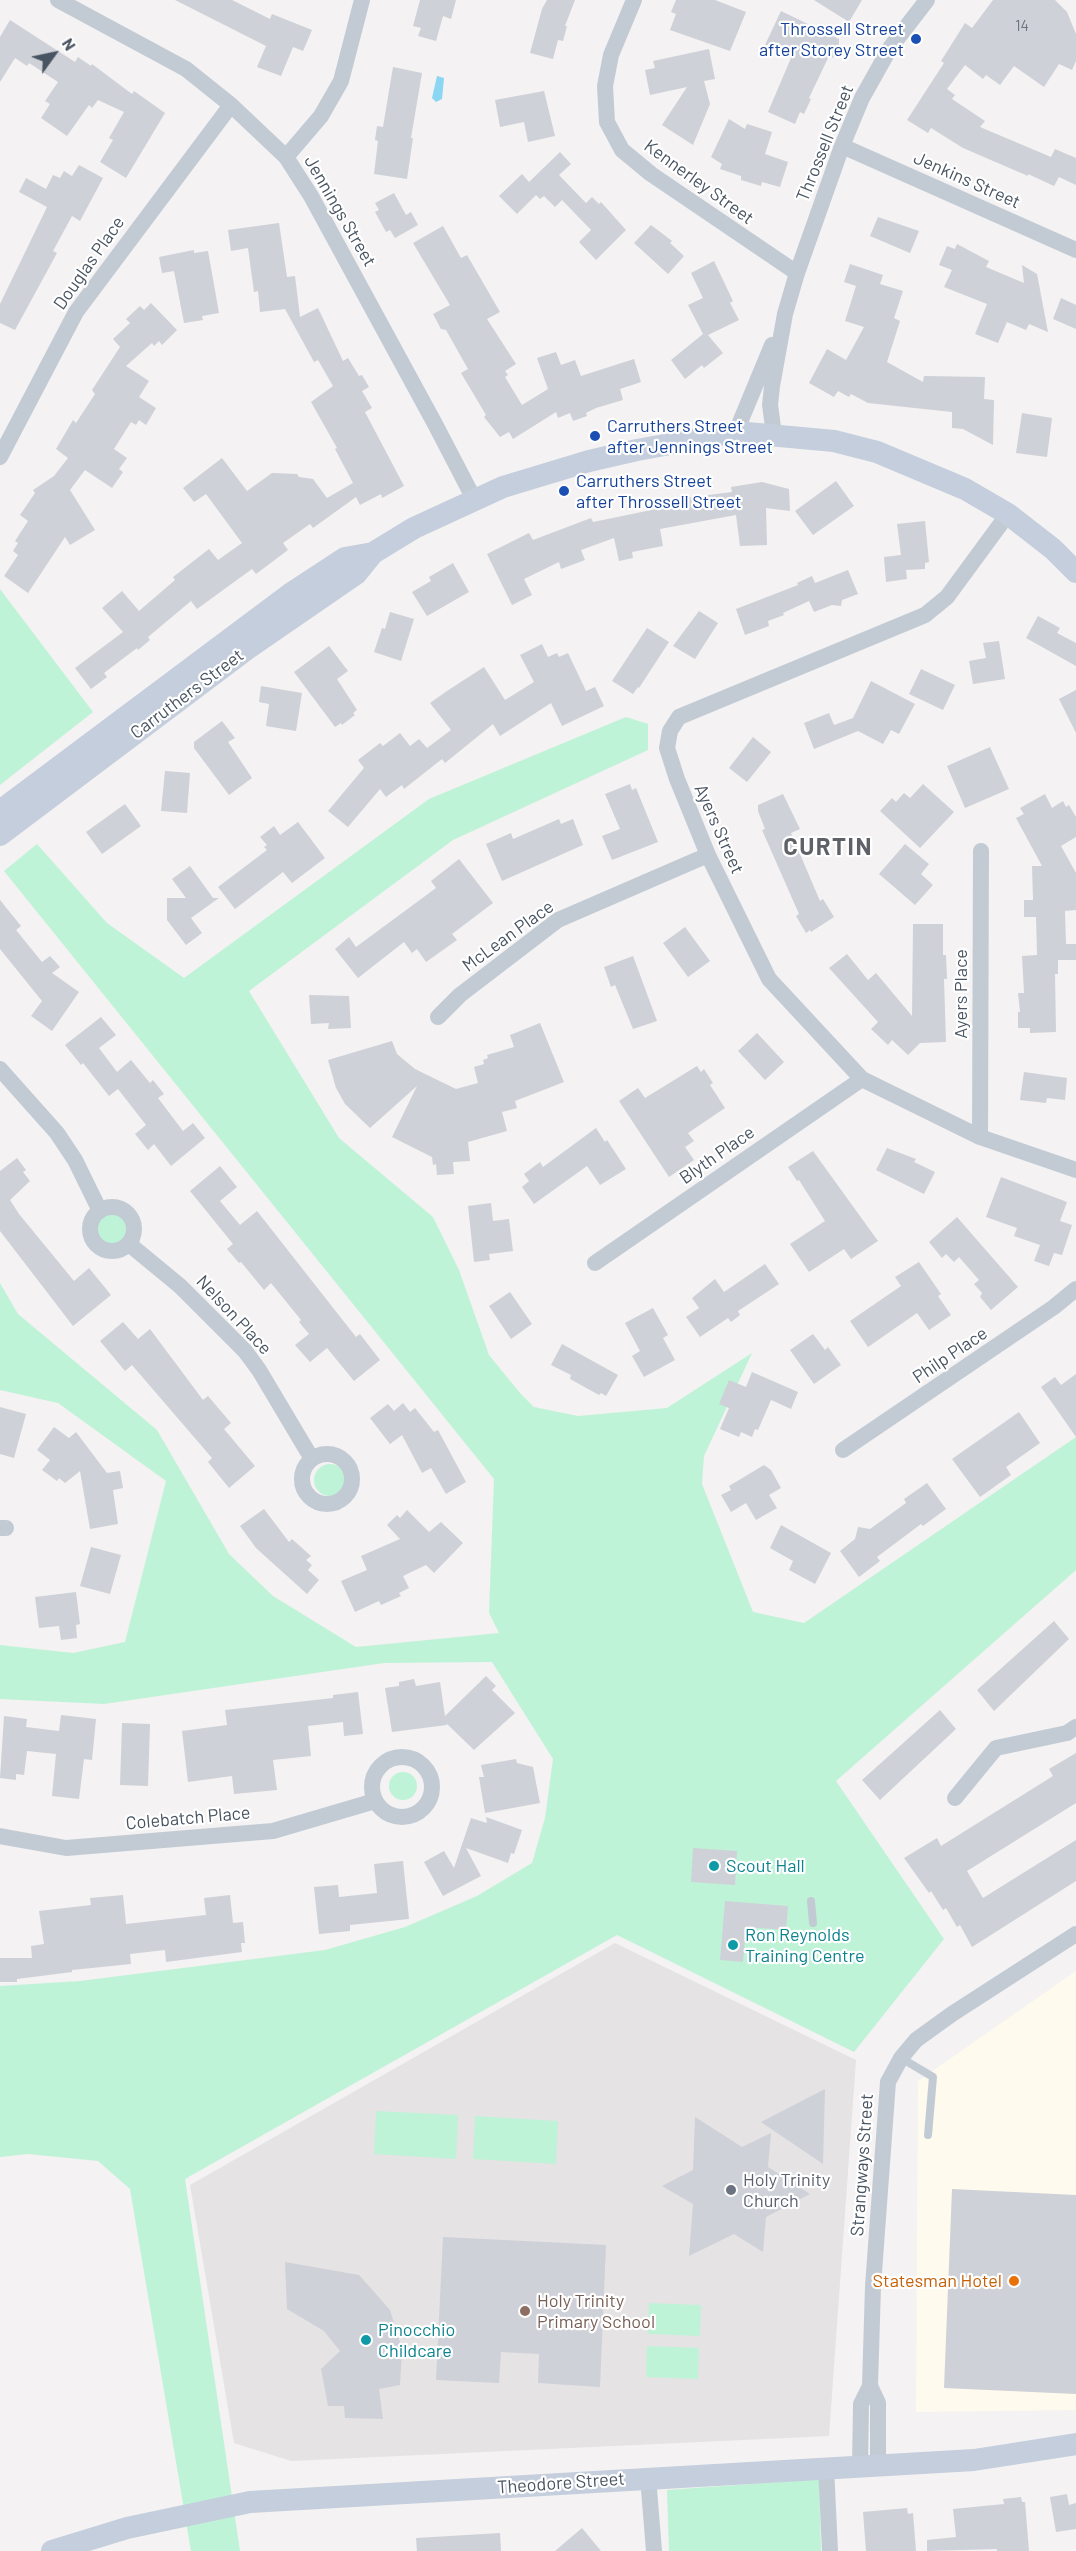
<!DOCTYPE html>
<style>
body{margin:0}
#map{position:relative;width:1076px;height:2551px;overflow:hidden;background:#f4f2f2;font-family:Barlow,sans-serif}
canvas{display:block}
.north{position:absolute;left:24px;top:24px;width:60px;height:60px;-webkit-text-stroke:4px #fff;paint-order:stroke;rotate:57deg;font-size:16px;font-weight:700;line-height:24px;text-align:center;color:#485461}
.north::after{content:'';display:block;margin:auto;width:21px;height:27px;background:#485461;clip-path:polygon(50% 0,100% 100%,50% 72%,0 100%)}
</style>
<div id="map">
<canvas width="1076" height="2551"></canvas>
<div class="north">N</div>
</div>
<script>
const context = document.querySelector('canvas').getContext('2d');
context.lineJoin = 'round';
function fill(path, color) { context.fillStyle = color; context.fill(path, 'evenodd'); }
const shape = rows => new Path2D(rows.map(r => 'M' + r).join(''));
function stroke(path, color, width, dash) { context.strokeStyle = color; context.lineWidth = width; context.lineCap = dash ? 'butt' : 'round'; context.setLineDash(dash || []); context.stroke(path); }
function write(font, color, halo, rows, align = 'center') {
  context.font = font + ' Barlow,sans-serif'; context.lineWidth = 4.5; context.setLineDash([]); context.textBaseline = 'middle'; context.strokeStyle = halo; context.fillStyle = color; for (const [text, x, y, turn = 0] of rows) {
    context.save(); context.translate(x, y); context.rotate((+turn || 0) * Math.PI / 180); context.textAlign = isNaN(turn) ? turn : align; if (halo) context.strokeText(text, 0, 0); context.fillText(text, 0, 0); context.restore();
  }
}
const commercial = shape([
 [1076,1971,1076,2410,916,2412,918,2081]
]);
const education = shape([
 [615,1943,856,2060,829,2436,291,2461,234,2443,190,2185]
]);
const green = shape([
 [0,589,93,712,0,785],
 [626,717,648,724,648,750,453,840,249,991,339,1138,433,1217,459,1270,489,1355,520,1393,534,1407,578,1416,667,1408,752,1353,704,1456,702,1484,753,1612,804,1623,1076,1437,1076,1570,836,1781,944,1939,854,2052,617,1935,185,2179,240,2551,191,2551,130,2189,98,2161,28,2154,0,2157,0,1986,80,1981,325,1950,405,1927,477,1896,532,1863,545,1818,553,1759,492,1662,384,1663,104,1704,0,1699,0,1645,73,1653,125,1642,166,1481,58,1403,0,1390,0,1283,18,1314,157,1430,229,1554,273,1596,356,1647,499,1633,489,1613,494,1479,4,871,37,844,107,923,184,978,429,799],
 '95 1229a17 17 0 1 1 34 0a17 17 0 1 1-34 0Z',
 '314 1480a16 16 0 1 1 32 0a16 16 0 1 1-32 0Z',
 '389 1786a14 14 0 1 1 28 0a14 14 0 1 1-28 0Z',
 [376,2111,458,2115,456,2159,374,2154],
 [475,2116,558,2121,556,2164,473,2159],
 [649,2303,701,2305,700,2336,648,2334],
 [647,2346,699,2348,698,2379,646,2377],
 [819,2479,821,2551,669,2551,667,2490]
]);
const water = shape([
 [437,76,444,78,442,99,436,102,432,98]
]);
const building = shape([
 [175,0,232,0,270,19,272,14,312,30,303,51,293,47,281,76,257,67,266,46],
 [420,0,456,0,451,19,443,16,436,41,418,36,421,28,413,26],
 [547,0,575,0,565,26,567,26,563,41,558,40,553,59,530,53,542,9],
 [676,0,715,0,746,12,730,51,670,30,676,14,671,12],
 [814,0,862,0,849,22],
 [993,0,1055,0,1067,12,1076,34,1076,61,1072,70,1059,64,1044,87,1014,66,1000,85,986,75,983,79,965,65,947,89,955,95,952,99,985,121,980,127,1051,157,1055,149,1076,158,1076,185,1059,177,1054,186,1028,174,1028,176,963,148,931,128,928,133,907,120,944,63,941,61,965,23,972,28],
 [781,11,839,39,839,45,833,58,829,56,809,98,811,99,804,114,800,112,795,124,768,112,791,58,765,45],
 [10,20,75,62,78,57,91,66,92,64,132,94,134,91,165,113,126,178,100,162,113,140,109,138,124,112,98,100,92,108,89,105,67,136,41,118,50,104,45,101,58,82,29,63,27,66,15,58,0,82,0,37],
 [709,49,715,79,704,81,710,104,693,145,662,125,687,87,650,95,645,70,655,68,653,61],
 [393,67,422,73,411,138,413,138,407,179,374,174,378,141,375,140,377,126,383,127],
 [544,91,555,136,528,142,524,122,500,127,495,100],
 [729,119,745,129,747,124,772,132,765,154,788,162,780,187,762,182,761,186,741,180,741,176,720,169,722,164,711,157],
 [560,152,571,164,559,175,586,203,592,197,599,204,601,202,626,230,596,260,579,242,591,230,562,200,555,207,544,196,540,199,536,195,517,214,499,196,522,174,529,182],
 [79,165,103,178,80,221,72,216,53,251,57,253,15,330,0,323,0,304,47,207,19,192,26,178,46,189,53,175,60,178,64,171,72,176],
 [394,193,406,215,411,212,418,225,395,238,390,230,386,232,375,212,379,210,375,203],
 [878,217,919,231,910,253,870,236],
 [279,223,287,277,295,276,300,317,318,308,343,361,348,358,359,376,362,375,369,387,362,391,372,408,365,412,404,486,382,498,381,494,360,505,356,497,313,528,310,524,283,543,288,550,256,574,252,569,197,609,191,601,148,637,150,640,138,650,137,648,104,673,107,677,91,689,75,668,123,632,102,608,122,591,139,611,175,580,173,577,209,549,218,560,242,543,206,494,194,502,183,488,222,458,247,491,272,473,297,474,299,477,313,479,327,498,353,483,335,449,337,448,311,402,333,386,318,360,314,362,285,309,260,312,258,291,254,292,248,248,231,251,228,230],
 [651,225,672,241,670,243,684,256,668,274,634,243],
 [443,226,461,258,467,255,500,312,487,319,516,364,505,371,508,375,505,377,522,405,548,389,537,358,556,352,561,365,575,360,581,376,634,359,641,382,620,389,623,400,596,408,586,413,587,416,573,421,570,413,558,418,556,412,513,439,509,432,500,437,484,417,486,415,461,373,468,369,446,330,441,329,433,314,450,305,413,243],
 [957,244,989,261,986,267,1024,283,1022,265,1037,274,1048,332,1029,324,1026,330,1007,322,998,343,975,334,987,304,944,287,952,270,939,265,947,246,955,249],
 [194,250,194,253,208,251,219,313,202,316,203,320,184,323,174,271,162,273,159,257],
 [714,261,733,301,730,303,739,320,708,335,723,353,704,368,702,365,685,379,671,360,703,334,688,305,703,298,691,273],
 [850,264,883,275,880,284,903,291,894,318,900,321,887,362,923,382,924,376,985,377,984,399,994,400,993,445,963,429,952,428,952,412,868,403,851,394,849,397,838,391,834,397,809,383,827,349,846,360,864,327,845,321,856,286,844,282],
 [1061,298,1076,305,1076,329,1053,319],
 [151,303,177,330,162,345,159,341,154,346,152,343,126,366,149,381,139,397,156,408,146,425,139,420,136,425,131,422,114,449,127,458,119,469,123,472,112,488,85,470,70,490,95,530,70,545,65,537,28,593,4,576,18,555,13,551,18,543,15,541,28,521,20,515,35,493,33,490,54,476,68,458,56,449,73,420,76,423,95,394,92,390,120,347,113,339,130,323,126,319,140,306,144,310],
 [1022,413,1052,418,1047,457,1016,453],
 [836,481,854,506,813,535,795,511],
 [762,482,789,489,790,511,766,508,767,545,740,546,736,515,660,529,663,546,632,552,633,558,619,561,614,538,581,550,585,560,561,569,559,562,524,579,532,595,512,605,487,554,529,533,533,540,591,518,593,522,671,506,669,500,732,492,731,487],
 [925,521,929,562,925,563,925,569,906,570,907,579,886,582,884,557,901,555,897,524],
 [453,563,469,592,427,616,412,592,431,581,429,577],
 [848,570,858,594,842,600,841,606,832,605,814,612,809,601,783,613,784,615,768,621,769,626,745,635,736,609,798,585,797,583,812,576,815,583],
 [699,611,718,623,695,659,673,646],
 [390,612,414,619,401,661,374,652,382,628,385,629],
 [1038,616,1060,628,1057,633,1076,643,1076,666,1026,638],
 [647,628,669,642,639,688,638,687,633,694,612,681],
 [999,641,1005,679,973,684,969,661,986,658,983,643],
 [542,644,548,657,557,653,559,657,568,653,586,691,595,687,604,706,562,726,551,703,500,736,493,724,445,763,442,759,404,789,402,785,386,797,380,789,348,827,328,811,364,768,358,760,380,743,383,746,400,733,410,746,419,739,427,748,451,730,430,703,447,691,484,667,505,700,534,682,520,655],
 [329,646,348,671,337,679,357,710,353,713,355,715,342,725,341,723,335,727,294,672],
 [921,669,955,685,943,710,909,694],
 [871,681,915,704,899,734,891,730,883,744,858,731,814,749,804,723,829,713,834,725,853,718],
 [261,686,302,693,296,731,266,726,269,704,259,702],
 [1076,690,1076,733,1059,699],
 [222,721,235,738,228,742,252,778,229,795,194,748,194,742],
 [753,737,771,752,747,782,729,768],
 [990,747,1009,789,965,808,947,766],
 [165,771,190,773,187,813,161,811],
 [630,784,632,790,636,788,658,842,612,860,602,836,620,829,605,794],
 [923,784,954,812,920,848,880,811,892,798,896,802,904,793,910,798],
 [783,794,800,829,791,833,820,901,823,899,834,917,811,932,810,930,806,933,796,916,799,914,762,830,765,829,758,811,758,805],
 [1045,794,1052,808,1063,801,1066,807,1069,805,1076,817,1076,837,1061,846,1076,873,1076,910,1065,911,1066,944,1076,944,1076,960,1058,960,1058,974,1055,974,1056,1032,1030,1033,1030,1028,1018,1028,1018,1012,1020,1012,1018,993,1024,993,1022,956,1037,955,1036,917,1024,917,1024,900,1033,900,1032,866,1042,866,1016,818,1024,814,1020,808],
 [125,804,141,826,102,854,86,832],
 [559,819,561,824,573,819,583,845,502,881,486,844,511,833,513,839],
 [298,822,325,858,292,883,283,872,235,909,218,887,267,850,264,847,267,845,260,837,274,826,280,835],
 [905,844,929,864,921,874,933,885,915,905,879,874],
 [459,859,493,903,452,934,457,940,426,962,417,949,412,953,404,942,358,978,335,949,349,937,356,947,436,888,431,881],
 [190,866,213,898,219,898,191,918,202,933,186,945,167,920,167,898,186,898,172,879],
 [0,900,21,926,16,930,42,962,50,956,60,967,52,973,79,992,52,1031,31,1016,42,1001,0,949],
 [913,924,943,924,943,955,946,955,947,979,944,979,946,1042,920,1043,908,1055,892,1040,888,1045,871,1029,878,1022,829,968,847,954,868,980,876,973,912,1016],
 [685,927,710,961,688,977,663,943],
 [633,956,657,1021,633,1029,615,985,611,987,604,967],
 [309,995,349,996,351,1028,328,1029,329,1023,311,1024],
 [101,1017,116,1035,99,1048,117,1072,131,1060,150,1083,153,1080,164,1094,158,1098,183,1131,193,1123,205,1138,171,1166,154,1144,148,1150,135,1134,146,1125,118,1089,109,1096,83,1063,81,1065,65,1045],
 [540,1023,564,1082,515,1101,517,1108,502,1112,507,1131,468,1142,470,1161,453,1162,454,1174,437,1175,436,1164,433,1165,432,1157,392,1137,417,1086,370,1128,345,1104,336,1088,328,1060,392,1041,397,1054,415,1069,456,1089,478,1083,474,1067,484,1064,483,1060,488,1058,487,1055,514,1047,510,1035],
 [757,1033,784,1062,765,1080,738,1051],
 [697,1066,701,1072,704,1069,713,1083,710,1085,725,1108,688,1133,694,1141,685,1147,694,1160,669,1177,619,1101,638,1088,645,1098],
 [1024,1072,1067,1078,1065,1100,1047,1098,1046,1103,1020,1100],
 [596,1128,605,1142,607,1140,626,1169,600,1185,587,1166,534,1204,522,1187,529,1181,524,1174,540,1162,543,1167],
 [887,1148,916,1159,914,1162,935,1172,924,1194,876,1170],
 [813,1151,878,1241,851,1259,844,1249,809,1272,790,1244,825,1221,799,1180,797,1181,788,1167],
 [17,1158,26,1170,23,1172,30,1181,10,1200,19,1214,74,1281,89,1268,111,1295,73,1326,0,1231,0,1171],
 [220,1166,237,1187,220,1201,240,1225,257,1211,356,1337,360,1334,380,1360,354,1381,327,1348,310,1362,295,1345,309,1334,299,1322,301,1320,271,1283,264,1290,241,1262,239,1263,227,1249,233,1244,190,1191],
 [1001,1177,1067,1202,1060,1221,1072,1225,1062,1255,1054,1253,1049,1266,1034,1261,1040,1245,1014,1236,1017,1228,986,1217],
 [491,1203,493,1221,509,1219,513,1251,489,1254,490,1260,474,1262,468,1206],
 [957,1217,1018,1287,991,1310,980,1297,982,1293,974,1284,979,1280,959,1257,954,1262,946,1254,942,1258,929,1242],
 [919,1262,941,1294,938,1296,951,1315,929,1330,917,1313,868,1347,850,1321,901,1286,895,1277],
 [765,1264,779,1284,738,1311,740,1315,731,1322,728,1318,700,1337,686,1317,699,1308,692,1298,715,1279,724,1292],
 [510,1292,532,1324,511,1339,489,1306],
 [653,1308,668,1335,663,1338,675,1360,644,1377,632,1356,640,1351,625,1323],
 [123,1322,138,1339,150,1329,203,1400,208,1396,231,1423,224,1429,255,1466,229,1488,208,1462,212,1458,132,1365,125,1371,100,1341],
 [813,1334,825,1350,828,1347,841,1365,814,1384,790,1350],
 [562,1344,618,1375,606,1396,601,1393,599,1395,570,1379,571,1375,551,1365],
 [752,1372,798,1392,791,1409,771,1400,758,1430,755,1429,752,1437,741,1432,739,1437,720,1429,729,1408,719,1404,729,1380,746,1387],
 [1076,1374,1076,1437,1041,1387,1055,1377,1061,1385],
 [403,1403,410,1412,415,1408,434,1432,438,1430,466,1482,446,1494,431,1468,422,1473,402,1435,390,1444,370,1418,388,1404,394,1411],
 [0,1407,26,1414,14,1458,0,1454],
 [1019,1412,1040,1443,1006,1467,1011,1475,980,1497,952,1459],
 [54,1427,69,1438,76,1432,107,1473,120,1471,123,1488,113,1490,118,1524,90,1529,80,1471,65,1483,59,1478,57,1481,42,1470,50,1460,37,1450],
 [764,1465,771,1470,781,1488,769,1495,777,1508,756,1520,746,1503,731,1512,721,1495,731,1490,729,1486],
 [927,1483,946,1509,923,1526,921,1524,877,1557,880,1561,859,1577,840,1551,855,1539,858,1527,870,1529,906,1503,904,1499],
 [264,1509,289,1542,292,1539,311,1556,306,1560,312,1565,308,1570,319,1580,307,1594,256,1548,240,1526],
 [407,1510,429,1532,441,1522,463,1543,434,1573,426,1565,403,1576,409,1588,399,1593,401,1596,381,1605,379,1601,355,1612,341,1581,367,1570,361,1556,400,1539,387,1525,397,1515,400,1518],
 [781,1525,831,1553,815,1584,789,1570,793,1561,770,1548],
 [91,1547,121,1555,110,1594,80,1586],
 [76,1592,80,1624,76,1625,77,1638,61,1640,59,1626,39,1628,35,1597],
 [1054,1621,1069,1639,994,1711,977,1690],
 [486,1676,496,1686,492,1690,515,1713,474,1750,446,1723,447,1725,392,1732,385,1688,399,1686,399,1682,414,1679,416,1686,440,1682,445,1716],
 [358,1692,363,1734,344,1736,343,1722,308,1726,311,1756,273,1760,277,1790,234,1794,232,1776,188,1782,182,1731,227,1725,225,1710,333,1698,333,1695],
 [940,1710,956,1729,880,1800,862,1780],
 [61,1715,96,1719,92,1760,84,1759,79,1799,52,1796,56,1754,27,1751,24,1775,16,1774,16,1780,0,1778,4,1716,27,1719,26,1727,59,1731],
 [122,1723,150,1724,148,1786,120,1785],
 [1076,1753,1076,1803,967,1871,983,1898,1076,1840,1076,1881,972,1947,960,1925,957,1927,946,1908,943,1910,931,1891,929,1893,904,1858,937,1838,941,1846,1053,1776,1049,1769],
 [516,1759,517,1763,533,1767,540,1803,485,1813,479,1777,484,1777,481,1765],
 [486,1817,522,1830,514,1854,511,1853,508,1863,466,1848,481,1876,443,1896,424,1862,444,1851,454,1868,471,1818,487,1823],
 [693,1848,737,1851,735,1885,691,1882],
 [403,1861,409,1919,350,1925,350,1931,319,1934,314,1887,338,1885,339,1897,377,1893,374,1864],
 [123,1895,126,1924,206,1915,204,1898,230,1895,233,1923,243,1922,245,1943,241,1943,242,1952,166,1962,165,1950,130,1954,131,1964,72,1970,72,1972,17,1979,17,1982,0,1982,0,1958,32,1958,31,1946,44,1944,39,1911,91,1905,90,1898],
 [725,1901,788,1906,786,1930,746,1927,743,1962,720,1960],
 [825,2089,823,2164,761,2122],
 [695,2117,742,2147,771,2133,768,2167,810,2194,766,2217,763,2252,734,2234,689,2256,693,2204,662,2186,693,2170],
 [952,2189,1076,2195,1076,2394,944,2388],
 [443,2237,606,2245,600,2387,538,2383,539,2354,501,2352,499,2383,436,2380],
 [285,2262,359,2275,390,2310,402,2349,400,2385,379,2389,383,2419,345,2418,344,2406,328,2406,321,2369,340,2351,324,2331,287,2309],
 [1067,2494,1069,2505,1076,2503,1076,2529,1056,2532,1050,2497],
 [1021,2497,1022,2502,1025,2502,1029,2551,997,2551,997,2549,927,2551,927,2540,956,2537,953,2509,1004,2504,1003,2499],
 [907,2508,908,2514,913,2513,916,2551,866,2551,863,2512],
 [582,2528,601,2551,555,2551],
 [500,2533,501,2551,417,2551,416,2538]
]);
const service = shape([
 [811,1901,813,1923],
 [901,2058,933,2077,928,2135]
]);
const minor = shape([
 [58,0,186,69,231,105,286,157,311,196,435,424,474,499],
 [634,0,611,55,605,86,607,122,622,150,651,174,797,273],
 [842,146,1076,250],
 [286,157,321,116,341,81,362,0],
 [736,432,772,345],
 [774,434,770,405,772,386,785,314,797,273,842,146,862,98,890,48,927,0],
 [0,457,76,312,231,105],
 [1008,514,947,597,925,615,679,717,670,731,667,748,677,779,708,855,769,979,862,1079,980,1137,1076,1170],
 [438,1017,460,995,558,920,708,855],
 [0,1069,57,1133,75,1160,100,1211],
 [980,1137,981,851],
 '90 1229a22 22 0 1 1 44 0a22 22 0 1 1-44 0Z',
 [129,1244,180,1286,245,1351,259,1370,312,1459],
 [595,1263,862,1079],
 [843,1450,1054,1307,1076,1289],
 '302 1479a25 25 0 1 1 50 0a25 25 0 1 1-50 0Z',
 [0,1528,6,1528],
 '372 1787a30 30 0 1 1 60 0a30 30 0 1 1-60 0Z',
 [955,1798,996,1748,1067,1733,1076,1727],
 [0,1836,66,1848,273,1831,375,1801],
 [870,2386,878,2403,878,2465],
 [860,2466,861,2404,870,2386,873,2286,888,2082,901,2058,916,2040,952,2014,1076,1934],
 [826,2467,830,2551],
 [648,2477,654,2551]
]);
const secondary = shape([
 [0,811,290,594,345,558,373,553,414,528,503,487,589,461,637,450,736,432,834,441,877,452,965,489,1008,514,1053,549,1076,572],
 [0,835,247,649,356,574,373,553],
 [52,2551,127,2528,250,2502,974,2460,1076,2444]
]);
const markers = [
 [916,39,6,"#1a4fb4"],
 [595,436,6,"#1a4fb4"],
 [564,491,6,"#1a4fb4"],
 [714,1866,6,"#0f9aa8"],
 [733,1945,6,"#0f9aa8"],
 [731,2190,6,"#6b7280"],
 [1014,2281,6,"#e8710a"],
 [525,2311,6,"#8d6e63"],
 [366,2340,6,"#0f9aa8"]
];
const numberNames = [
 ["14",1022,26]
];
const transitNames = [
 ["Throssell Street",904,29,"right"],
 ["after Storey Street",904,50,"right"],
 ["Carruthers Street",607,426],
 ["after Jennings Street",607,447],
 ["Carruthers Street",576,481],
 ["after Throssell Street",576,502]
];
const streetNames = [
 ["Throssell Street",825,143,-68],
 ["Jenkins Street",967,180,24],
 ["Kennerley Street",699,182,36],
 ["Jennings Street",340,211,60],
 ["Douglas Place",89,263,-55],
 ["Carruthers Street",187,694,-37],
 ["Ayers Street",719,829,66],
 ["McLean Place",508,936,-36],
 ["Ayers Place",961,994,-90],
 ["Blyth Place",717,1155,-35],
 ["Nelson Place",234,1315,47],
 ["Philp Place",950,1355,-34],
 ["Colebatch Place",188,1818,-5],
 ["Strangways Street",862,2165,-86],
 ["Theodore Street",561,2483,-4]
];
const cultureNames = [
 ["Scout Hall",726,1866],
 ["Ron Reynolds",745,1935],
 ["Training Centre",745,1956],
 ["Pinocchio",378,2330],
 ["Childcare",378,2351]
];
const worshipNames = [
 ["Holy Trinity",743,2180],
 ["Church",743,2201]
];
const foodNames = [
 ["Statesman Hotel",1002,2281]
];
const educationNames = [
 ["Holy Trinity",537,2301],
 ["Primary School",537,2322]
];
const districtNames = [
 ["CURTIN",828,847]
];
fill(commercial, '#fefaed');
fill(education, '#e5e3e4');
fill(green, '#bff3d7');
fill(water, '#8ad6f3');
fill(building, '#ced1d7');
stroke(service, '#c2cbd4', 8);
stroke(minor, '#c2cbd4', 16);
stroke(secondary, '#c4cedc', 22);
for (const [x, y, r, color] of markers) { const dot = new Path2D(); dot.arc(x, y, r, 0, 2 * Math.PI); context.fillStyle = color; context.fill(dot); stroke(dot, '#fff', 2); }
write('15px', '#6a737e', null, numberNames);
write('18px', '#164399', '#fff', transitNames, 'left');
write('18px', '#485461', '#fff', streetNames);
write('18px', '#0d838f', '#fff', cultureNames, 'left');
write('18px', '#5b616d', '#fff', worshipNames, 'left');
write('18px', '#c56008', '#fff', foodNames, 'right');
write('18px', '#785e54', '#fff', educationNames, 'left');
context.letterSpacing = '1.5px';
write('bold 24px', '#5e6268', '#fff', districtNames);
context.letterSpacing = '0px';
</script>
